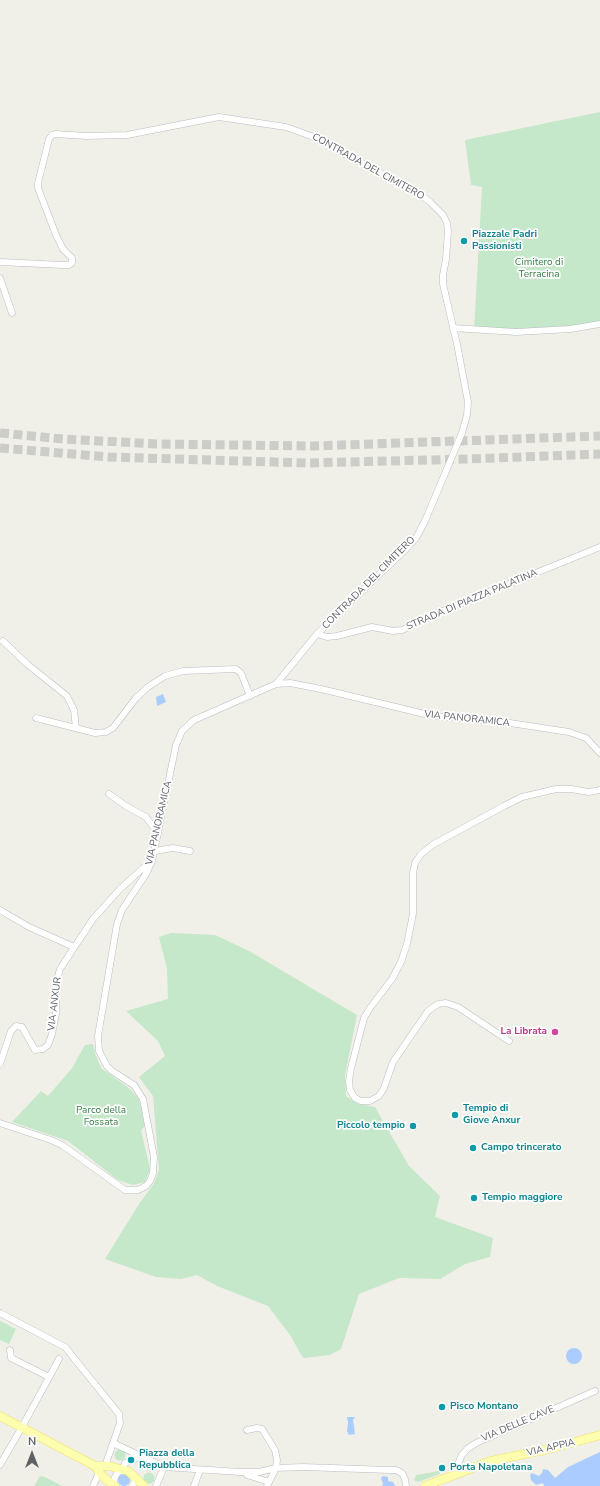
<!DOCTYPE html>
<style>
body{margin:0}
#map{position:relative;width:600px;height:1486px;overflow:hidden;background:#f1f0e8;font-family:"Nunito Sans",sans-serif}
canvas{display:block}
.north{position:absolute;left:12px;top:1434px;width:40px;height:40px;-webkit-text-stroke:3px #fff;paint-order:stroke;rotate:0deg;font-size:11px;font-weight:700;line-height:16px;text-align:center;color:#5f6167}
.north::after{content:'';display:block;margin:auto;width:14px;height:18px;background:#5f6167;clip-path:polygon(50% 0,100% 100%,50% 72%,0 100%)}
</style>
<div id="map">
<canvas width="600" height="1486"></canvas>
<div class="north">N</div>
</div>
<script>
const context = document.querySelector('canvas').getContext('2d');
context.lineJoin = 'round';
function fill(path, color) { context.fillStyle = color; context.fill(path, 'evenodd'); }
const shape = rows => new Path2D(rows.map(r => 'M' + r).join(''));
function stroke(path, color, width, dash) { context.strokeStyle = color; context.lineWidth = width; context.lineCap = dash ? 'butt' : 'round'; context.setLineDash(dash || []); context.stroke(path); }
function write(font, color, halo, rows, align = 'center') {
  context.font = font + ' "Nunito Sans",sans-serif'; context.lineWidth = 3.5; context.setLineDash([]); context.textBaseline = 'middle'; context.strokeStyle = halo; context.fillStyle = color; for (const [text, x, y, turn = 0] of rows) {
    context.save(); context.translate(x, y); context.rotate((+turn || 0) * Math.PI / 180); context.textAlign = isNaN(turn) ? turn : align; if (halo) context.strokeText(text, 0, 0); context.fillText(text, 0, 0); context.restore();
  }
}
const green = shape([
 [600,112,600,325,575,330,524,335,474,331,482,187,471,185,465,140],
 [171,933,215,935,249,951,357,1015,345,1075,346,1096,358,1104,375,1107,409,1166,440,1196,435,1217,493,1238,490,1257,465,1264,440,1279,399,1278,359,1294,341,1349,330,1355,303,1358,290,1335,268,1306,217,1286,197,1275,181,1279,156,1277,105,1259,139,1204,153,1185,159,1170,153,1096,139,1077,165,1056,158,1041,126,1011,168,999,167,969,159,937],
 [93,1044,95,1053,101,1068,129,1088,139,1099,145,1126,141,1130,150,1169,145,1182,133,1185,118,1180,68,1141,12,1122,41,1091,48,1096,72,1068,85,1045],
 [0,1321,16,1329,9,1344,0,1340],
 '114.5 1455a5.5 5.5 0 1 1 11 0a5.5 5.5 0 1 1-11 0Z',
 [439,1471,440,1474,418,1482,414,1480,416,1475],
 '143.5 1478a5.5 5.5 0 1 1 11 0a5.5 5.5 0 1 1-11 0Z',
 [40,1476,42,1477,43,1476,62,1486,34,1486]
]);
const water = shape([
 [163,694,166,702,157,706,156,697],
 '566 1356a8 8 0 1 1 16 0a8 8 0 1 1-16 0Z',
 [347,1417,355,1417,353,1420,355,1434,349,1435,347,1431,348,1423],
 [600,1452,600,1486,544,1486,543,1483,536,1485,531,1480,530,1475,532,1473,539,1476,542,1473,543,1469,548,1470,555,1478,568,1467],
 '118 1480a6 6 0 1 1 12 0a6 6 0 1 1-12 0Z',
 [383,1476,388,1477,388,1481,393,1482,395,1486,382,1486,383,1484,381,1478]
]);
const highwayTunnel = shape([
 [0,433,63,439,157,444,313,446,600,436],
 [0,448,109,457,307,463,467,459,600,454]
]);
const minor = shape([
 [0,262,63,265,69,265,72,263,72,258,63,249,56,235,38,188,38,183,49,139,52,135,56,134,86,136,127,135,219,117,286,127,311,136,418,193,430,202,443,215,447,223,448,231,446,259,443,275,443,284,457,344,468,402,467,415,462,433,425,521,416,538,407,548,317,634,276,684],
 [0,278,12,313],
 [453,328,516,332,570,329,600,324],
 [317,634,327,637,337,636,372,627,393,631,402,630,442,611,600,547],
 [3,641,27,664,67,696,74,710,76,728],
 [36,718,95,733,106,732,113,728,136,698,148,687,165,676,183,671,236,669,241,673,250,696],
 [109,794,126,806,146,817,158,833],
 [155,851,173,848,190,851],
 [0,910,29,927,74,947],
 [509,1041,458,1007,446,1003,438,1004,428,1011,393,1062,384,1088,379,1096,370,1101,361,1101,355,1098,350,1090,349,1081,351,1068,364,1018,370,1008,392,979,401,962,407,944,413,914,413,873,415,863,421,854,434,844,504,806,522,797,556,789,571,789,589,792,600,790],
 [0,1064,11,1031,16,1026,22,1027,35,1050,43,1049,48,1045,52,1034,56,1014,56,984,60,969,93,919,120,889,151,861],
 [0,1123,51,1140,62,1145,125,1190,138,1190,146,1186,150,1181,153,1173,154,1157,143,1099,134,1085,112,1071,107,1066,99,1051,98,1036,117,924,122,910,146,874,152,861,176,745,182,731,194,720,276,684,290,683,321,689,433,716,497,721,569,732,586,738,600,753],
 [0,1313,65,1347,119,1414,120,1423,105,1466],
 [10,1350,11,1358,49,1377],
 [247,1430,257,1428,262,1429,275,1450,277,1460,276,1468,267,1486],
 [113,1443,164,1467,156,1486],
 [0,1465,22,1427,59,1359],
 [164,1467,240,1472,259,1472,276,1468,303,1467,390,1470,396,1470,402,1473,405,1479,406,1486],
 [456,1474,458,1464,462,1455,467,1449,476,1443,595,1391],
 [247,1475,269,1482],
 [93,1486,99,1473],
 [116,1486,114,1483,115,1477,118,1472,123,1470,125,1463,142,1456],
 [132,1486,135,1481,133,1474],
 [194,1486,200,1470]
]);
const major = shape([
 [0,1416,95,1466,109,1466,128,1471,144,1486],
 [95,1466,103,1477,115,1486],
 [425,1486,491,1461,549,1449,600,1435]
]);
const markers = [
 [464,241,4,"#0f9aa8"],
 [555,1032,4,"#d1479c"],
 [455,1115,4,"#0f9aa8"],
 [413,1126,4,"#0f9aa8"],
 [473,1148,4,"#0f9aa8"],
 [474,1198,4,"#0f9aa8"],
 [442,1407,4,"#0f9aa8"],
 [131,1460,4,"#0f9aa8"],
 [442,1468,4,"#0f9aa8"]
];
const streetNames = [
 ["CONTRADA DEL CIMITERO",368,167,29],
 ["CONTRADA DEL CIMITERO",369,583,-45],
 ["STRADA DI PIAZZA PALATINA",472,600,-23],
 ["VIA PANORAMICA",467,719,6],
 ["VIA PANORAMICA",159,823,-77],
 ["VIA ANXUR",55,1004,-83],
 ["VIA DELLE CAVE",518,1424,-23],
 ["VIA APPIA",551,1448,-13]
];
const cultureNames = [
 ["Piazzale Padri",472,235],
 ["Passionisti",472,247],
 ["Tempio di",463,1109],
 ["Giove Anxur",463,1121],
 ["Piccolo tempio",405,1126,"right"],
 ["Campo trincerato",481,1148],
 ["Tempio maggiore",482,1198],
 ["Pisco Montano",450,1407],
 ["Piazza della",139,1454],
 ["Repubblica",139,1466],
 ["Porta Napoletana",450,1468]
];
const parkNames = [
 ["Cimitero di",539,263],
 ["Terracina",539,275],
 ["Parco della",101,1111],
 ["Fossata",101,1123]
];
const hotelNames = [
 ["La Librata",547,1032]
];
fill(green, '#c5e7ca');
fill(water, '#aaccfe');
stroke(highwayTunnel, '#ccccc8', 9, [9, 4.5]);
stroke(minor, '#babbc1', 7);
stroke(major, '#f1df61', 9);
stroke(minor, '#fff', 6);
stroke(major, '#fefeaf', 8);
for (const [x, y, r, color] of markers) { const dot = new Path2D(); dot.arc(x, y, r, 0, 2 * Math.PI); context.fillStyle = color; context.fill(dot); stroke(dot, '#fff', 1.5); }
write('10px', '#5f6167', '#fff', streetNames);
write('bold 10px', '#0d838f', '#fff', cultureNames, 'left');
write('10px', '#358144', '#fff', parkNames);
write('bold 10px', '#b23c85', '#fff', hotelNames, 'right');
</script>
